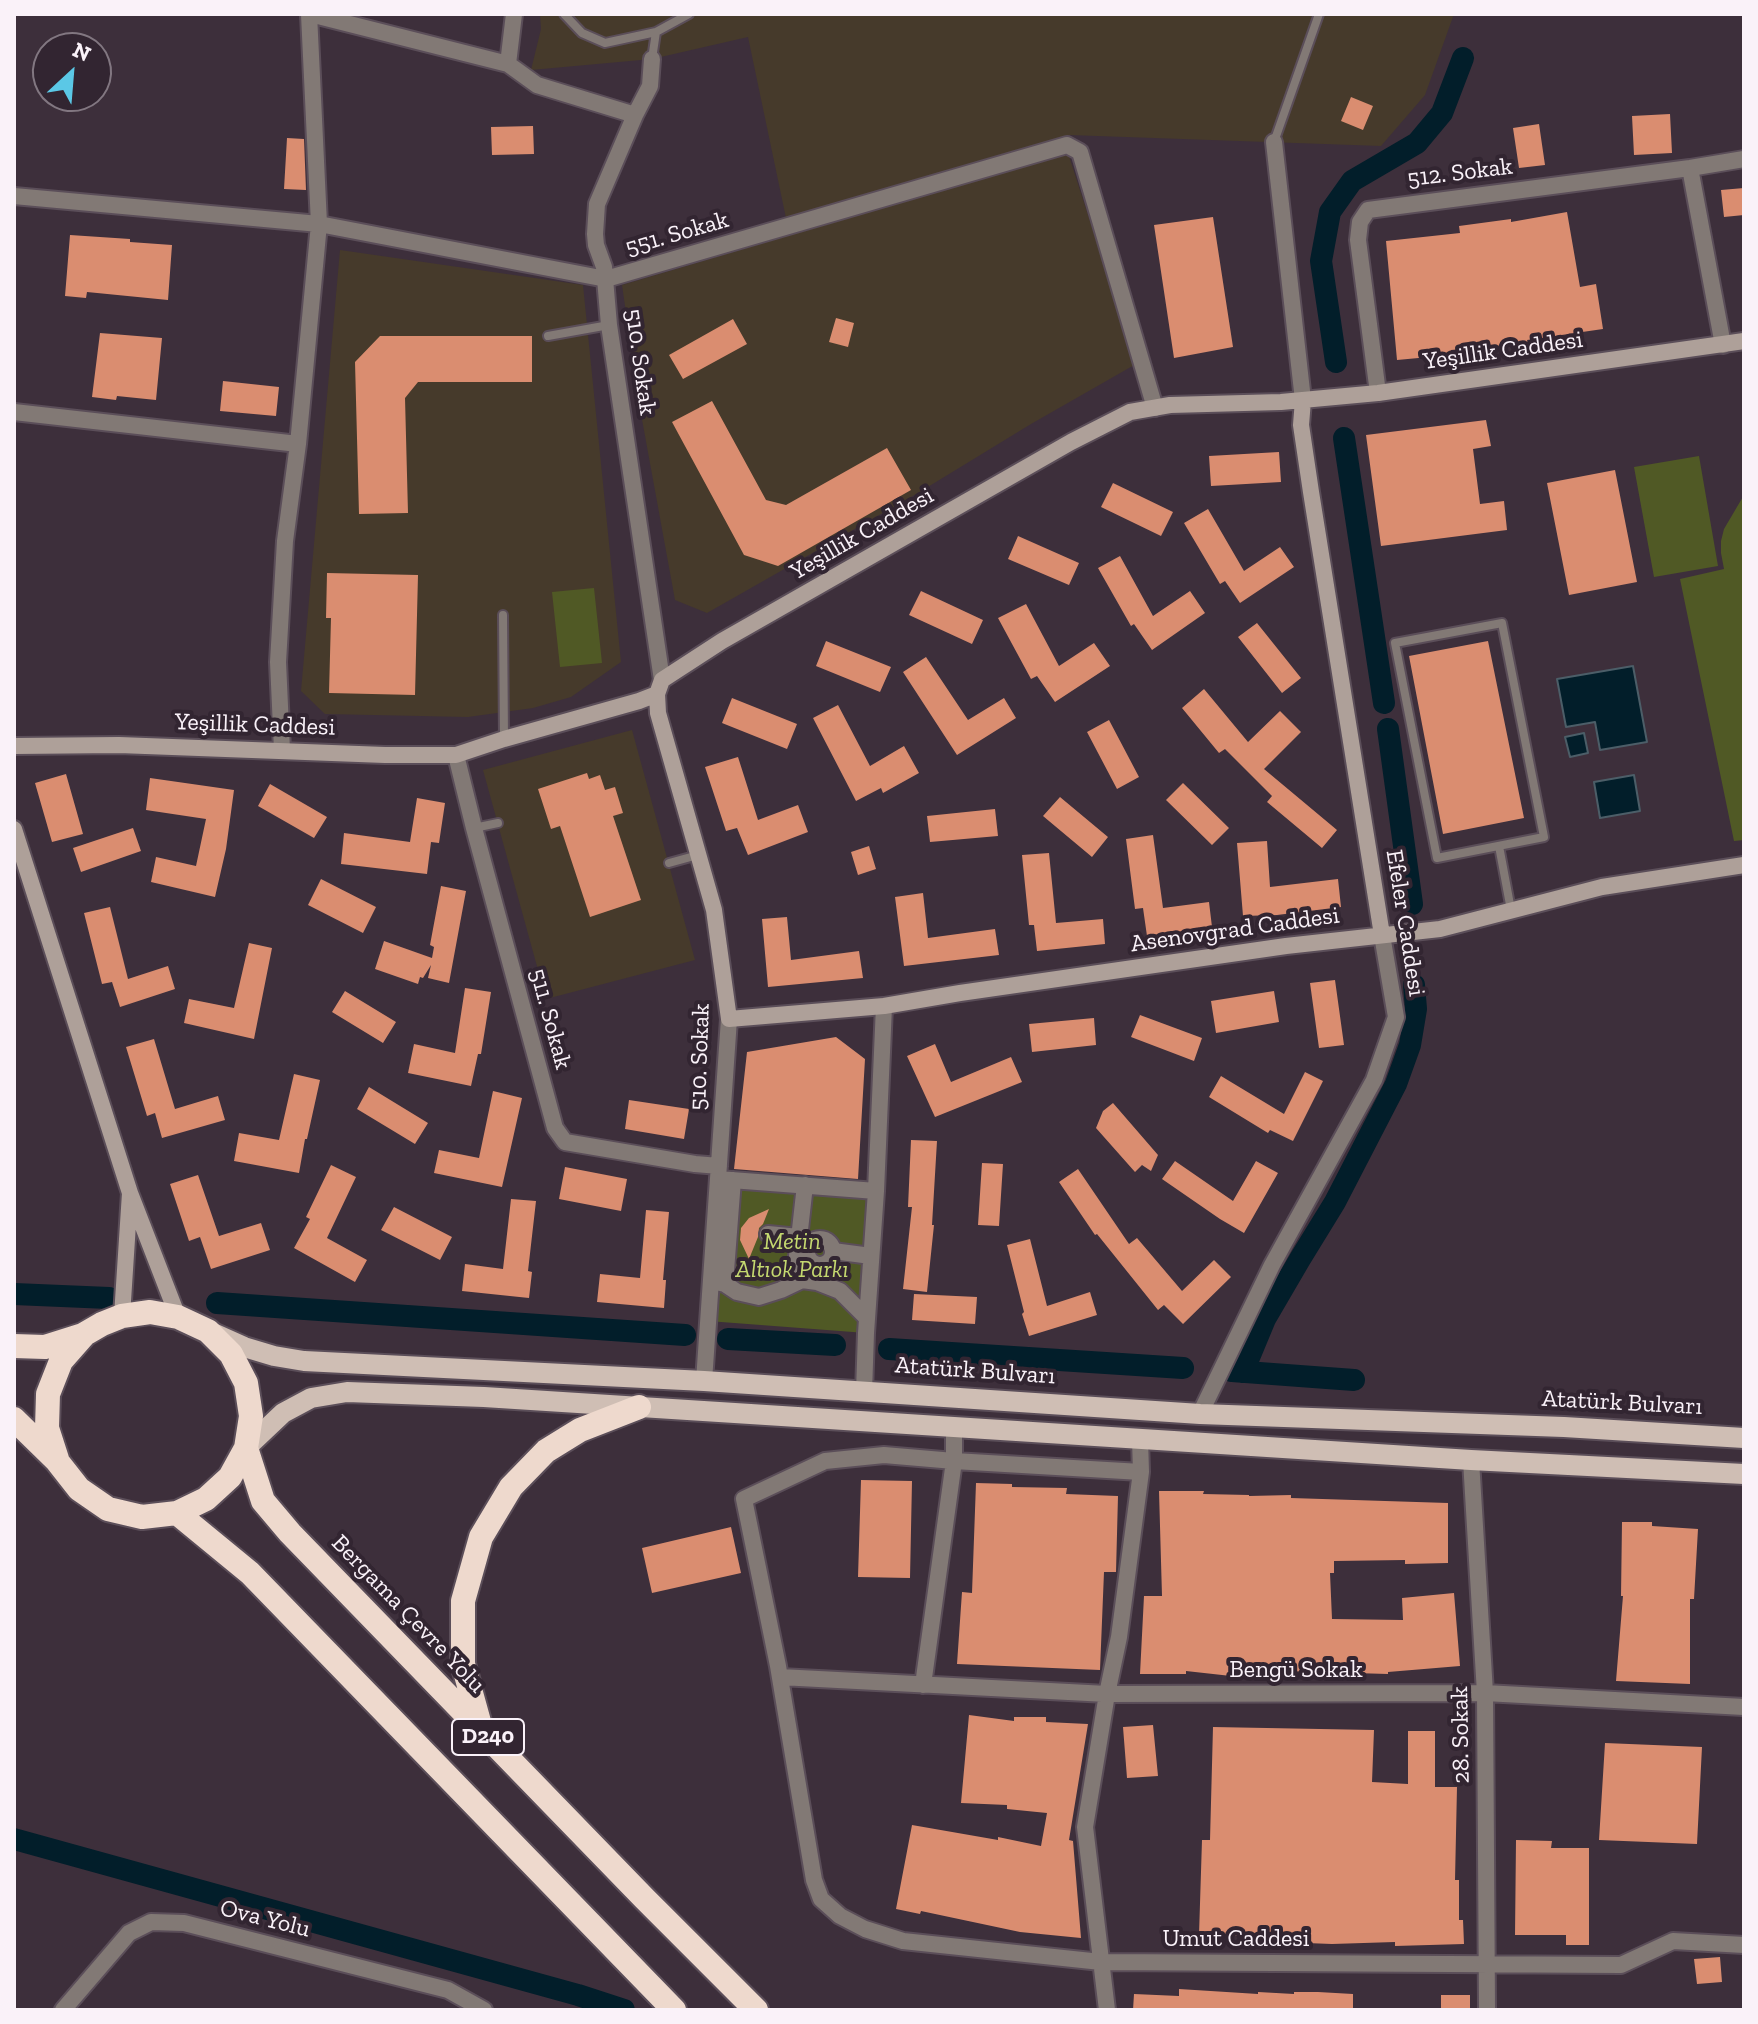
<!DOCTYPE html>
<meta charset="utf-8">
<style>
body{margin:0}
#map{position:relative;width:1758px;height:2024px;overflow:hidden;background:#3d2f3b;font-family:"Zilla Slab",serif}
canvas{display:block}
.frame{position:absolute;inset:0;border:16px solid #faf2f9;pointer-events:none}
.north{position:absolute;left:32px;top:32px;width:80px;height:80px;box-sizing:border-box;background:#322531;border:2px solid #827781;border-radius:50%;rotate:26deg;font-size:22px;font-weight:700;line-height:32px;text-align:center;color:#faf2f9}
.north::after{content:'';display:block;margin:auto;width:28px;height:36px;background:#5bc8e6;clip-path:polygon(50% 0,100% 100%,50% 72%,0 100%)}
</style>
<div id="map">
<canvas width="1758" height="2024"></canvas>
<div class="frame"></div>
<div class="north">N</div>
</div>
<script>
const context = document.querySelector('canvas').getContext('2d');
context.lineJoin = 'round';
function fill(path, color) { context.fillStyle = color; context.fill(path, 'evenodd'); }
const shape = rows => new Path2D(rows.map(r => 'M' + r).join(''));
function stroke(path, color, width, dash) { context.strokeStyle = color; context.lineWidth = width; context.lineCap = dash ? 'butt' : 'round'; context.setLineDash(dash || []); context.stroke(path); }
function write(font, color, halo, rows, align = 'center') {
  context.font = font + ' "Zilla Slab",serif'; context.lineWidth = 8; context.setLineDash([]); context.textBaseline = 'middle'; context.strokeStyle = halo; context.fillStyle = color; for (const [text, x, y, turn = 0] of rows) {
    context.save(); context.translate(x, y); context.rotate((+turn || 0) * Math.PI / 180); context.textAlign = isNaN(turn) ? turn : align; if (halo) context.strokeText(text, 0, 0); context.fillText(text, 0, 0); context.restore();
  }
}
const education = shape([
 [540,14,1454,14,1425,95,1381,146,1069,135,786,218,748,37,652,59,531,70,541,29],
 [1068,153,1136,364,1031,424,918,493,707,613,675,600,639,403,622,285],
 [340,250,583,285,621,662,571,697,533,708,468,717,325,714,301,691],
 [632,730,695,960,546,999,483,770]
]);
const green = shape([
 [1699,456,1718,566,1654,577,1634,467],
 [1744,495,1744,840,1734,841,1680,579,1724,569,1721,553,1721,541,1724,529],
 [594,588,602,663,560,667,552,592],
 [718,1179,876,1191,866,1333,708,1321]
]);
const water = shape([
 [1633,666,1647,742,1600,750,1595,722,1566,727,1557,679,1633,666],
 [1584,733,1588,753,1570,757,1565,737,1584,733],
 [1634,775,1640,811,1600,818,1594,782,1634,775]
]);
const canal = shape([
 [1336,362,1321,261,1330,212,1352,181,1417,143,1442,113,1463,58],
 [1344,438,1384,703],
 [1388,729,1412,904],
 [14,1294,109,1298],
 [217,1303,685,1335],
 [728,1339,835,1345],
 [889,1349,1183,1368],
 [1232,1371,1354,1380],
 [1243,1372,1265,1319,1300,1259,1335,1202,1396,1084,1410,1045,1416,1009,1414,985],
 [14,1839,578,1995,624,2010]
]);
const building = shape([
 [1351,97,1373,106,1363,130,1341,121],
 [1670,114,1672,153,1634,155,1632,116],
 [1539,124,1545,165,1519,168,1513,128],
 [533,126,534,154,492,155,491,127],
 [287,138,304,139,306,190,284,189],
 [1744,188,1744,215,1724,217,1721,190],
 [1567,212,1580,287,1596,284,1603,329,1527,340,1528,343,1451,350,1451,355,1397,360,1386,241,1460,233,1459,226,1511,219,1511,222],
 [1213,217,1233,347,1174,358,1154,225],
 [70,235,130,239,130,242,172,245,168,300,87,292,86,298,65,296],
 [836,318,854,323,848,347,829,342],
 [733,319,747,344,683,379,669,355],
 [100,333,162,338,156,400,117,396,116,400,92,397],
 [380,336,532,336,532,382,418,382,405,398,408,513,359,514,355,362],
 [223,381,279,387,276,416,220,411],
 [712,401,766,500,786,505,887,448,911,490,778,566,744,555,672,422],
 [1486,420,1491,446,1473,449,1480,504,1504,501,1507,530,1381,546,1366,435],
 [1279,452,1281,482,1211,486,1209,456],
 [1615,470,1637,582,1569,595,1547,483],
 [1113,483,1173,512,1161,536,1101,507],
 [1208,509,1244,571,1280,547,1294,567,1240,603,1225,581,1220,584,1184,523],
 [1018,536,1079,563,1069,585,1008,559],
 [1120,556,1153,616,1190,591,1205,613,1152,650,1134,624,1131,626,1098,568],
 [327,573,418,575,415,695,329,693,331,618,326,618],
 [921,591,983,620,972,644,909,615],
 [1026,604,1059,666,1094,643,1110,666,1055,702,1037,676,1031,679,998,618],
 [1257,623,1301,678,1282,693,1238,637],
 [826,641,891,667,880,692,816,666],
 [1488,641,1524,818,1443,834,1409,656],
 [926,657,968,720,1004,698,1016,718,957,755,903,672],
 [1204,689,1248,742,1280,711,1301,732,1264,769,1337,830,1322,848,1267,802,1272,796,1225,749,1219,753,1182,708],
 [732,698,797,724,787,749,722,723],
 [838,705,870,766,904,746,919,773,883,793,881,788,856,801,813,718],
 [1109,720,1139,777,1117,789,1087,732],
 [738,757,758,820,798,805,808,832,748,855,737,828,726,831,705,767],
 [587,773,589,779,600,775,605,790,615,787,623,813,613,816,641,900,590,917,560,826,551,829,538,789],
 [66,774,83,834,52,842,35,783],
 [150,778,234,790,226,849,215,897,151,882,156,857,196,866,206,819,146,810],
 [1183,783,1229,828,1212,845,1166,800],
 [270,784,327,817,314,838,258,806],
 [1060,797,1108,837,1092,857,1043,816],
 [417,798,445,803,439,843,431,842,427,874,341,864,344,833,410,842],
 [995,809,998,836,930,842,927,816],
 [133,828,141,851,81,872,73,848],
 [1153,835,1163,908,1209,902,1212,927,1147,936,1143,908,1135,909,1126,839],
 [1267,841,1270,887,1338,879,1341,907,1277,915,1243,916,1237,843],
 [869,846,876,869,858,875,851,852],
 [1049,853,1056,923,1103,919,1105,944,1037,951,1034,925,1029,925,1022,855],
 [321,879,376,907,363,933,308,905],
 [441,886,466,891,449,983,428,978,431,965,423,978,420,977,418,984,375,969,384,941,432,958,434,947,430,945],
 [923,893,928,938,995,929,999,955,904,966,895,897],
 [110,907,128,979,168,966,175,989,120,1007,112,982,102,984,84,913],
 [787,917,791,960,859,951,863,978,768,987,762,919],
 [249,943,272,948,254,1039,184,1023,189,999,234,1008],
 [1335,980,1344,1045,1319,1048,1310,983],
 [465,988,491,992,481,1054,478,1054,471,1086,408,1073,414,1044,455,1053],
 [345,991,396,1022,383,1043,332,1012],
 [1274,991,1279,1022,1216,1033,1211,1001],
 [1140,1015,1202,1038,1194,1061,1131,1037],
 [1094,1018,1096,1045,1032,1052,1029,1024],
 [836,1037,865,1059,858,1179,734,1169,747,1052],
 [154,1039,175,1109,218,1096,225,1120,162,1138,155,1113,147,1116,126,1047],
 [935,1044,951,1082,1011,1057,1022,1082,935,1117,907,1056],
 [1305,1072,1323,1081,1293,1141,1270,1130,1268,1133,1209,1097,1221,1076,1284,1114],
 [294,1074,320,1080,307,1139,305,1139,299,1173,234,1161,239,1133,279,1140],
 [369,1087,428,1123,415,1144,357,1109],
 [493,1091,522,1098,502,1187,434,1173,439,1150,479,1158],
 [629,1100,689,1109,684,1139,625,1129],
 [1113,1103,1158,1155,1151,1171,1142,1165,1135,1172,1096,1128,1103,1111],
 [911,1140,937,1141,932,1225,934,1225,927,1292,903,1289,912,1207,908,1207],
 [1175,1161,1233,1201,1256,1161,1278,1173,1244,1233,1220,1219,1162,1179],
 [982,1163,1003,1164,999,1226,978,1225],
 [331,1165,356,1177,327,1238,367,1260,355,1282,294,1248,310,1219,306,1217],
 [565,1167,627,1179,621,1211,559,1199],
 [1078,1169,1129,1244,1137,1238,1182,1291,1214,1260,1231,1277,1183,1324,1164,1305,1158,1310,1097,1234,1095,1235,1059,1182],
 [198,1175,219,1236,261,1223,270,1250,211,1269,200,1237,189,1241,170,1184],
 [511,1199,536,1201,528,1271,532,1272,529,1298,462,1291,465,1264,503,1269],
 [394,1207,452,1237,440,1260,381,1230],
 [769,1209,763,1224,759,1228,758,1237,749,1259,740,1240,741,1228,749,1218],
 [646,1210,669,1212,663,1280,666,1280,664,1308,597,1302,600,1274,640,1278],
 [1030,1239,1047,1306,1090,1292,1097,1315,1029,1336,1022,1314,1024,1312,1007,1245],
 [914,1294,977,1297,975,1324,912,1320],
 [861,1480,912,1481,910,1578,858,1577],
 [976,1483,1012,1484,1012,1487,1067,1488,1066,1494,1118,1496,1116,1572,1104,1572,1100,1670,957,1664,962,1592,972,1593],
 [1159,1491,1204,1491,1203,1494,1249,1495,1249,1496,1291,1495,1291,1498,1448,1503,1448,1563,1405,1564,1405,1560,1334,1561,1334,1573,1330,1573,1332,1619,1403,1620,1402,1598,1454,1593,1460,1666,1388,1672,1388,1674,1285,1671,1285,1673,1240,1672,1240,1677,1186,1671,1186,1674,1140,1674,1144,1596,1162,1596],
 [1622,1522,1652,1522,1652,1526,1698,1529,1694,1599,1690,1599,1690,1684,1616,1681,1623,1596,1621,1596],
 [731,1527,741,1573,652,1593,642,1548],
 [969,1715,1014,1721,1014,1717,1046,1717,1046,1722,1088,1724,1069,1840,1073,1841,1081,1938,1020,1932,921,1911,920,1914,896,1909,912,1825,998,1840,998,1837,1041,1846,1047,1813,1007,1809,1007,1805,961,1803],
 [1153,1725,1158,1776,1127,1778,1123,1727],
 [1213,1727,1374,1730,1372,1782,1408,1784,1408,1731,1435,1731,1435,1787,1457,1787,1455,1880,1459,1880,1459,1920,1463,1920,1464,1944,1395,1946,1395,1942,1332,1944,1254,1941,1254,1936,1199,1935,1202,1840,1210,1840],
 [1605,1743,1702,1747,1697,1844,1599,1840],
 [1516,1840,1552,1841,1551,1848,1589,1848,1589,1945,1566,1945,1566,1935,1515,1935],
 [1720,1957,1722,1982,1697,1984,1694,1959],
 [1179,1989,1258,1994,1258,1992,1294,1994,1294,1992,1318,1992,1353,1994,1353,2010,1133,2010,1134,1994,1179,1996],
 [1441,1995,1470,1995,1470,2010,1441,2010]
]);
const lane = shape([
 [564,14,582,33,605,43,656,32],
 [652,59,656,32,689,14],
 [1274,142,1319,14],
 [548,336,609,325],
 [503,615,504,739],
 [1502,623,1544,837,1437,858,1395,643,1502,623],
 [474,828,498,823],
 [1499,846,1511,910],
 [669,863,698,855]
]);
const street = shape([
 [310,14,508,64,537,85,635,115],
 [652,59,650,86,635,115,597,204,595,234,596,245,604,267,609,325,662,680],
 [508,64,514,14],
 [1274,142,1303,400],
 [1690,168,1723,345],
 [14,196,319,224,606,279,1067,145,1080,152,1155,408],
 [1378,393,1358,240,1360,222,1368,210,1690,168,1744,159],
 [14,412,298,444],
 [282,750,278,662,285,541,298,444,319,224,309,14],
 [456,755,474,828,555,1128,565,1142,695,1164,719,1166],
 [718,1179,876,1191],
 [768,1234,799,1237],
 '807 1252a13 13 0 1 1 26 0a13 13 0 1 1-26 0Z',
 [833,1251,871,1256],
 [711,1281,725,1284,737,1292,759,1297,781,1290,802,1280,817,1282,840,1291,867,1318],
 [794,1283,805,1185],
 [725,1284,733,1180],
 [704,1381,729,1019],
 [864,1392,866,1333,876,1191,884,1006],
 [1200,1414,1272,1265,1374,1080,1396,1017,1382,935],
 [954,1427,954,1461,884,1455,825,1461,744,1499,778,1666,814,1880,821,1899,840,1916,865,1929,903,1941,1101,1962,1621,1965,1673,1941,1744,1945],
 [1471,1460,1485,1693,1487,2010],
 [780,1677,1107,1694,1485,1693,1744,1707],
 [923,1685,954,1461,1141,1472],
 [63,2010,129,1933,151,1922,184,1923,448,1990,484,2010],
 [1107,2010,1085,1827,1107,1694,1119,1637,1141,1472,1140,1439]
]);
const secondary = shape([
 [1303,400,1301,425,1311,492,1382,935],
 [657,694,658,713,714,910,729,1019,884,1006,960,993,1286,946,1440,929,1602,887,1744,865],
 [14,746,119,745,385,755,456,755,504,739,639,701,657,694,662,680,722,641,1071,442,1130,412,1170,405,1281,402,1378,393,1744,341],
 [14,829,130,1193],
 [122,1316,130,1193,178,1317]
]);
const primary = shape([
 [215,1334,244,1347,274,1356,304,1361,704,1381,1200,1414,1564,1427,1744,1438],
 [246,1448,283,1413,311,1398,347,1392,484,1397,1471,1460,1744,1474]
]);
const highway = shape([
 [14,1346,45,1347,83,1335,102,1324,122,1316,150,1312,178,1317,208,1331,231,1354,246,1383,251,1416,246,1448,230,1477,206,1499,177,1513,142,1517,108,1509,79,1489,57,1461,14,1419],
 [246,1448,263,1501,290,1533,644,1898,756,2010],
 [57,1459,47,1428,48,1394,61,1361,83,1336],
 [177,1513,250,1573,674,2010],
 [481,1729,463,1664,463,1601,481,1537,511,1487,546,1451,580,1430,639,1407]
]);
const shields = [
 [488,1737,72]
];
const shieldNames = [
 ["D240",488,1737]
];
const streetNames = [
 ["512. Sokak",1460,173,-7],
 ["551. Sokak",677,234,-16],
 ["Yeşillik Caddesi",1503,351,-8],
 ["510. Sokak",640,362,82],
 ["Yeşillik Caddesi",862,534,-30],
 ["Yeşillik Caddesi",255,725,2],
 ["Efeler Caddesi",1405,923,81],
 ["Asenovgrad Caddesi",1235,930,-8],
 ["511. Sokak",550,1019,75],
 ["510. Sokak",700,1057,-88],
 ["Atatürk Bulvarı",975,1371,4],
 ["Atatürk Bulvarı",1622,1403,3],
 ["Bergama Çevre Yolu",408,1614,46],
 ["Bengü Sokak",1296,1670],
 ["28. Sokak",1461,1735,-91],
 ["Ova Yolu",265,1919,14],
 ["Umut Caddesi",1236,1939]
];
const parkNames = [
 ["Metin",792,1242],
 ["Altıok Parkı",792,1270]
];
fill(education, '#463a2b');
fill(green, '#505925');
fill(water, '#021e2a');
stroke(water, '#4c5e68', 2);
stroke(canal, '#021e2a', 22);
fill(building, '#da8d70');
stroke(lane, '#5b4e59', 12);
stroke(street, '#5b4e59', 20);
stroke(secondary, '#5b4e59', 20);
stroke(primary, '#5b4e59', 24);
stroke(highway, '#5b4e59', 28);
stroke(lane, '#827975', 8);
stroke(street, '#827975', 16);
stroke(secondary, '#aea099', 16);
stroke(primary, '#cfbeb4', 20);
stroke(highway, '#eed9cd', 24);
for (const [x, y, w] of shields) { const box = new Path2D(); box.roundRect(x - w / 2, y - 18, w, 36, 6); context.fillStyle = '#322531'; context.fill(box); stroke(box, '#faf2f9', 2); }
write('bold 22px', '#faf2f9', null, shieldNames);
write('24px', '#faf2f9', '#322531', streetNames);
write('italic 24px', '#c5d970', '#322531', parkNames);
</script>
